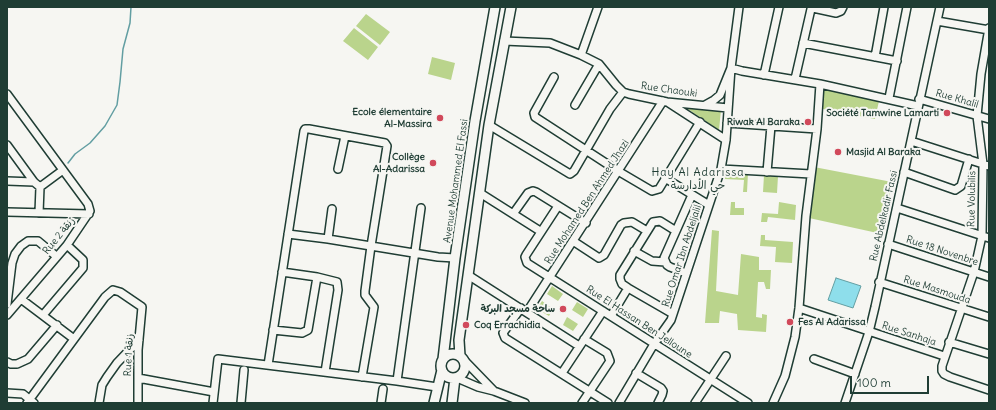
<!DOCTYPE html>
<meta charset="utf-8">
<style>
body{margin:0}
#map{position:relative;width:996px;height:410px;overflow:hidden;background:#f6f6f2;font-family:Delius,sans-serif}
canvas{display:block}
.frame{position:absolute;inset:0;border:8px solid #1f3d34;pointer-events:none}
.scale{position:absolute;left:850px;top:376px;width:79px;height:18px;box-sizing:border-box;border:2px solid #1f3d34;border-top:0;padding-left:5px;font-size:12px;line-height:14px;white-space:nowrap;color:#1f3d34;-webkit-text-stroke:3px #f6f6f2;paint-order:stroke}
</style>
<div id="map">
<canvas width="996" height="410"></canvas>
<div class="frame"></div>
<div class="scale">100 m</div>
</div>
<script>
const context = document.querySelector('canvas').getContext('2d');
context.lineJoin = 'round';
function fill(path, color) { context.fillStyle = color; context.fill(path, 'evenodd'); }
const shape = rows => new Path2D(rows.map(r => 'M' + r).join(''));
function stroke(path, color, width, dash) { context.strokeStyle = color; context.lineWidth = width; context.lineCap = dash ? 'butt' : 'round'; context.setLineDash(dash || []); context.stroke(path); }
function write(font, color, halo, rows, align = 'center') {
  context.font = font + ' Delius,"Playpen Sans Arabic",sans-serif'; context.lineWidth = 4; context.setLineDash([]); context.textBaseline = 'middle'; context.strokeStyle = halo; context.fillStyle = color; for (const [text, x, y, turn = 0] of rows) {
    context.save(); context.translate(x, y); context.rotate((+turn || 0) * Math.PI / 180); context.textAlign = isNaN(turn) ? turn : align; if (halo) context.strokeText(text, 0, 0); context.fillText(text, 0, 0); context.restore();
  }
}
const green = shape([
 [366,14,390,32,380,45,356,26],
 [354,28,378,47,368,60,343,41],
 [432,57,455,63,451,80,428,74],
 [823,89,879,101,875,119,818,108],
 [682,105,721,110,719,130],
 [814,167,892,182,882,234,809,218],
 [726,172,748,173,747,192,743,192,744,180,725,179],
 [764,175,778,176,777,193,763,192],
 [731,202,735,202,735,208,744,208,744,215,730,215],
 [779,202,796,205,795,220,768,217,767,222,761,222,762,213,778,214],
 [712,230,719,231,716,291,738,295,741,254,759,257,759,270,771,270,770,289,766,289,764,282,758,282,756,317,762,318,762,314,767,315,766,332,738,330,737,314,720,311,719,323,705,323],
 [761,235,765,235,765,240,793,242,792,263,775,262,776,247,760,246],
 [552,286,563,294,558,301,547,294],
 [542,301,553,309,549,316,537,309],
 [577,302,588,309,583,317,572,310],
 [567,317,578,324,573,331,563,325]
]);
const water = shape([
 [836,278,861,286,853,308,828,300,836,278]
]);
const stream = shape([
 [68,163,75,154,90,143,105,126,117,105,120,82,123,49,130,23,131,7]
]);
const minor = shape([
 [937,21,989,30],
 [989,28,981,74,977,116,983,164,982,236,974,272,942,366,942,371,944,374,950,377,989,390],
 [504,41,550,43,581,55,599,64,616,85,623,92,629,94,667,102,728,108],
 [803,43,897,61],
 [581,55,598,7],
 [875,57,884,7],
 [764,75,779,7],
 [554,77,534,113,535,117,618,171,652,191,659,189,700,122],
 [795,79,811,9,813,8,836,13,841,11,843,7],
 [7,94,88,204,90,211,67,245,7,315],
 [889,98,907,7],
 [919,99,989,119],
 [669,103,726,140],
 [575,105,599,64],
 [705,105,714,100,720,95,731,68,742,71,820,84,918,106],
 [727,123,817,129],
 [489,125,570,174,574,171,610,109,623,92],
 [911,141,989,166],
 [7,145,34,182,40,187],
 [338,169,345,136],
 [721,169,811,174],
 [767,172,771,126],
 [904,172,955,190,961,186,969,159],
 [665,178,709,205],
 [7,181,34,182],
 [480,193,540,231],
 [558,206,526,255,525,257,527,263,748,403],
 [897,208,989,238],
 [7,212,89,214],
 [39,213,40,187,63,170],
 [513,214,528,193,533,191,536,192,586,223],
 [288,234,328,239,438,257,455,258],
 [328,239,332,209],
 [573,241,599,258,604,255,621,225,624,223,632,222,647,231],
 [888,244,989,277],
 [634,251,652,261,665,262],
 [282,272,317,277,337,282,338,290,325,372],
 [686,273,670,267,667,265,664,258,692,195],
 [468,275,579,346],
 [879,282,989,317],
 [21,299,74,339],
 [7,304,12,263,15,254,21,246,28,241,38,241,56,256],
 [521,308,503,333,505,338,608,403],
 [799,308,944,356],
 [527,312,663,101],
 [673,314,628,288,622,284,620,279,620,275,653,222,660,221,676,231],
 [43,315,83,268,83,260,67,245],
 [611,316,628,288],
 [273,330,302,333,308,330,317,277],
 [949,342,989,354],
 [463,359,494,391],
 [814,359,855,374],
 [7,362,11,364,17,364,28,359,57,325],
 [268,365,304,131,305,129,309,129,385,143,387,146,371,246,365,291,365,295,374,307,362,377],
 [562,373,603,311],
 [636,373,661,388,663,391,662,395,658,403],
 [138,378,214,392],
 [457,378,478,387,494,391,525,403],
 [397,381,421,208],
 [7,393,23,394,34,403],
 [27,403,105,297,113,290,120,292,142,307,138,350,138,403],
 [99,403,102,385,107,377,117,363,139,340],
 [213,403,218,359,397,381,437,387],
 [241,403,244,370],
 [381,403,383,389],
 [582,403,610,361,607,353,584,339],
 [619,403,654,344,671,320,721,169,726,140,731,68,739,7],
 [695,403,726,356],
 [773,403,785,376,795,337,799,308,806,216,817,129,820,84],
 [845,403,869,332,875,307,940,7]
]);
const major = shape([
 '441 366a12 12 0 1 1 24 0a12 12 0 1 1-24 0Z',
 [460,356,459,340,489,125,511,7],
 [443,359,455,258,475,121,495,7],
 [434,403,442,370],
 [452,403,455,378]
]);
const markers = [
 [947,113,4,"#d1495b"],
 [440,118,4,"#d1495b"],
 [808,122,4,"#d1495b"],
 [838,152,4,"#d1495b"],
 [433,163,4,"#d1495b"],
 [563,309,4,"#d1495b"],
 [790,322,4,"#d1495b"],
 [466,325,4,"#d1495b"]
];
const streetNames = [
 ["Rue Chaouki",669,90,8],
 ["Rue Khalil",957,99,16],
 ["Avenue Mohammed El Fassi",456,181,-82],
 ["Rue Volubilis",972,199,-89],
 ["Rue Mohamed Ben Ahmed Jhazi",587,202,-57],
 ["Rue Abdelkadir Fassi",884,216,-77],
 ["Rue 2 زنقة",59,236,-51],
 ["Rue 18 Novenbre",942,251,18],
 ["Rue Omar Ibn Abdeljalil",682,256,-72],
 ["Rue Masmouda",937,290,18],
 ["Rue El Hassan Ben Jelloune",639,322,33],
 ["Rue Sanhaja",909,334,18],
 ["Rue 1 زنقة",129,355,-87]
];
const poiNames = [
 ["Ecole élementaire",432,112],
 ["Al-Massira",432,124],
 ["Société Tamwine Lamarti",939,113],
 ["Riwak Al Baraka",800,122],
 ["Masjid Al Baraka",846,152,"left"],
 ["Collège",425,157],
 ["Al-Adarissa",425,169],
 ["ساحة مسجد البركة",555,309],
 ["Fes Al Adarissa",798,322,"left"],
 ["Coq Errachidia",474,325,"left"]
];
const neighbourhoodNames = [
 ["Hay Al Adarissa",698,173],
 ["حي الأدارسة",698,186]
];
fill(green, '#bad48c');
fill(water, '#8edeeb');
stroke(water, '#629ea2', 1);
stroke(stream, '#629ea2', 1.5);
stroke(minor, '#1f3d34', 10);
stroke(major, '#1f3d34', 12);
stroke(minor, '#f6f6f2', 7);
stroke(major, '#f6f6f2', 9);
for (const [x, y, r, color] of markers) { const dot = new Path2D(); dot.arc(x, y, r, 0, 2 * Math.PI); context.fillStyle = color; context.fill(dot); stroke(dot, '#f6f6f2', 1.5); }
write('10px', '#1f3d34', '#f6f6f2', streetNames);
write('bold 10px', '#1f3d34', '#f6f6f2', poiNames, 'right');
context.letterSpacing = '1px';
write('11px', '#1f3d34', '#f6f6f2', neighbourhoodNames);
context.letterSpacing = '0px';
</script>
